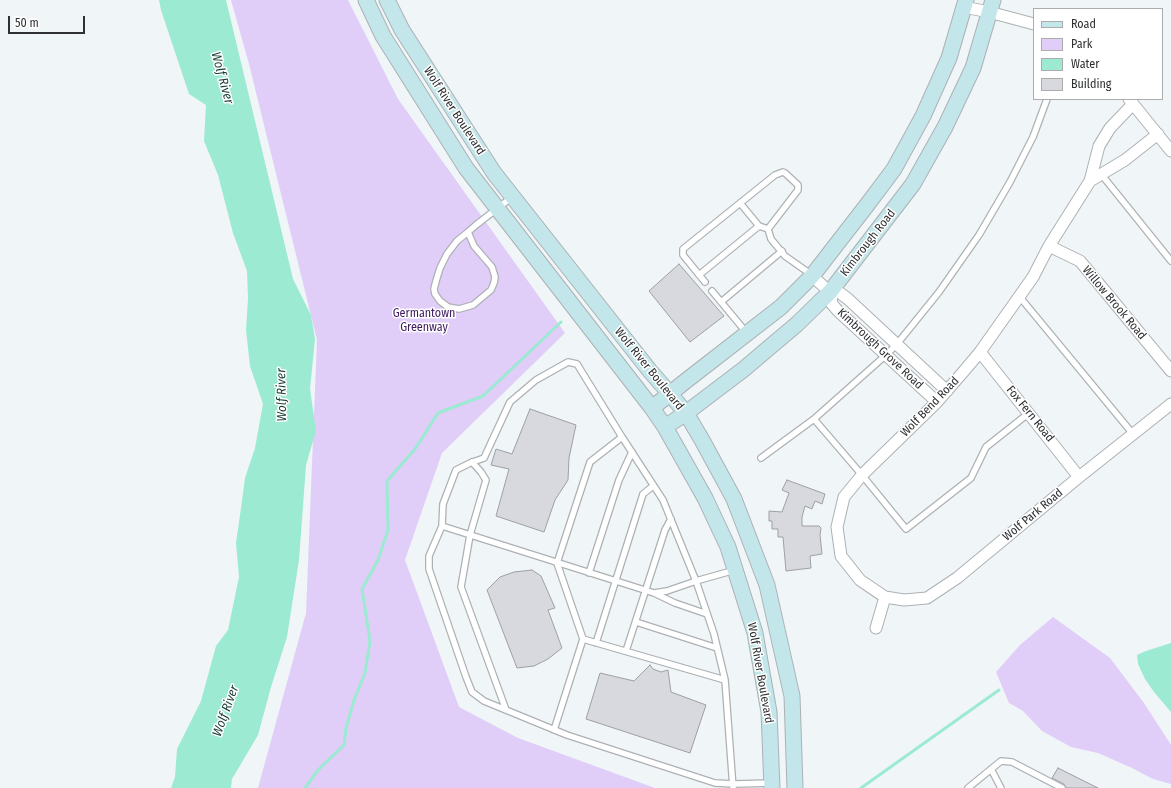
<!DOCTYPE html>
<style>
body{margin:0}
#map{position:relative;width:1171px;height:788px;overflow:hidden;background:#f0f5f8;font-family:"Fira Sans Condensed",sans-serif}
canvas{display:block}
.legend{position:absolute;left:1033px;top:8px;width:130px;height:92px;box-sizing:border-box;background:#fff;border:1px solid #acacad;margin:0;padding:5px 7px;list-style:none;font-size:12px;color:#2f3032}
.legend li{display:flex;align-items:center;gap:8px;height:20px}
.legend b{width:20px;border:1px solid #acacad}
.scale{position:absolute;left:8px;top:16px;width:77px;height:18px;box-sizing:border-box;border:2px solid #2f3032;border-top:0;padding-left:5px;font-size:12px;line-height:14px;white-space:nowrap;color:#2f3032;-webkit-text-stroke:3px #fff;paint-order:stroke}
</style>
<div id="map">
<canvas width="1171" height="788"></canvas>
<ul class="legend">
<li><b style="height:5px;background:#c3e6ea"></b>Road</li>
<li><b style="height:11px;background:#e0cdf8"></b>Park</li>
<li><b style="height:11px;background:#9bead1"></b>Water</li>
<li><b style="height:11px;background:#d8d9de"></b>Building</li>
</ul>
<div class="scale">50 m</div>
</div>
<script>
const context = document.querySelector('canvas').getContext('2d');
context.lineJoin = 'round';
function fill(path, color) { context.fillStyle = color; context.fill(path, 'evenodd'); }
const shape = rows => new Path2D(rows.map(r => 'M' + r).join(''));
function stroke(path, color, width, dash) { context.strokeStyle = color; context.lineWidth = width; context.lineCap = dash ? 'butt' : 'round'; context.setLineDash(dash || []); context.stroke(path); }
function write(font, color, halo, rows, align = 'center') {
  context.font = font + ' "Fira Sans Condensed",sans-serif'; context.lineWidth = 3; context.setLineDash([]); context.textBaseline = 'middle'; context.strokeStyle = halo; context.fillStyle = color; for (const [text, x, y, turn = 0] of rows) {
    context.save(); context.translate(x, y); context.rotate((+turn || 0) * Math.PI / 180); context.textAlign = isNaN(turn) ? turn : align; if (halo) context.strokeText(text, 0, 0); context.fillText(text, 0, 0); context.restore();
  }
}
const green = shape([
 [231,0,348,0,398,99,565,333,442,453,405,560,459,707,518,738,655,788,258,788,306,613,317,340,249,64],
 [1053,617,1110,658,1144,703,1171,745,1171,784,1153,779,1132,768,1098,753,1071,747,1042,731,1023,711,1009,703,996,672,1020,645]
]);
const water = shape([
 [159,0,226,0,293,279,311,315,315,339,310,389,316,431,306,465,299,560,287,637,271,687,258,735,232,779,231,788,171,788,175,777,177,749,201,701,216,646,228,630,239,577,236,543,242,501,245,478,255,448,263,404,250,366,246,330,248,299,247,271,233,233,218,175,204,141,206,105,189,94,161,10],
 [1171,643,1171,712,1154,692,1145,679,1138,664,1137,655,1146,651]
]);
const stream = shape([
 [305,788,318,770,344,745,346,728,354,700,365,673,370,641,362,589,378,560,388,530,387,481,415,449,438,413,483,396,561,322],
 [861,788,999,690]
]);
const building = shape([
 [679,264,724,316,690,342,649,291,679,264],
 [530,409,576,425,569,458,568,480,555,500,544,532,496,516,509,469,491,465,496,449,512,454,530,409],
 [787,480,825,494,822,504,815,501,812,509,805,506,802,517,802,526,819,526,821,528,820,535,822,554,810,556,811,568,786,571,783,537,778,537,778,529,772,529,772,521,769,521,769,511,782,512,789,493,782,490,787,480],
 [532,570,541,576,555,608,548,610,562,648,548,659,534,666,517,668,487,590,500,577,514,572,532,570],
 [650,665,653,669,661,672,668,670,671,692,706,705,690,753,586,719,600,673,634,681,650,665],
 [1058,768,1098,788,1066,788,1064,784,1052,778,1058,768]
]);
const lane = shape([
 [1101,174,1171,261],
 [740,203,759,226,768,229],
 [468,232,474,246,492,267,495,277,494,283,491,290,473,305,459,309,448,307,440,301,435,294,434,289,436,281,440,268,447,254,457,241,468,232,476,225,512,197],
 [699,275,759,226],
 [705,282,683,255,683,249,775,175,783,172,785,173,798,185,798,190,768,229,771,239,785,256,812,275],
 [712,291,746,332],
 [1019,296,1133,434],
 [721,302,782,251],
 [814,419,862,475,906,529,971,478,986,447,1029,413],
 [761,458,814,419,886,355,897,344,939,292,979,235,1010,182,1033,137,1047,99],
 [472,462,481,472,486,480,470,535,461,587,506,710],
 [442,526,429,556,429,569,466,677,472,692,484,701,567,735,715,783,734,784,772,783],
 [589,573,619,480,632,452],
 [654,593,675,603,707,614],
 [636,622,717,648],
 [583,639,725,680],
 [596,643,643,494,653,486],
 [626,651,665,530,671,519],
 [554,730,583,639,557,563,590,462,622,437],
 [991,769,1001,788],
 [733,788,725,680,714,634,696,581,663,500,622,437,577,364,568,362,536,380,510,402,484,458,470,463,456,470,443,504,442,526,654,593,667,591,696,581,735,570],
 [968,788,1001,761,1012,762,1062,788]
]);
const street = shape([
 [964,7,989,12,1034,24],
 [1129,99,1171,151],
 [1090,181,1125,160,1158,134],
 [1049,246,1080,261,1171,371],
 [812,276,830,292],
 [980,352,1079,477],
 [937,402,838,311,832,304,830,292,840,293,848,299,947,391],
 [885,597,904,600,927,598,957,578,1079,477,1171,404],
 [876,628,885,597,860,580,841,556,837,527,844,497,862,475,937,402,964,371,980,352,1033,277,1049,246,1090,181,1099,146,1110,128,1133,104]
]);
const secondary = shape([
 [366,0,383,36,466,168,652,408,665,427,705,498,728,547,755,633,769,712,772,788],
 [387,0,402,30,494,173,650,371,670,394,686,413,702,440,734,499,767,585,792,696,795,788],
 [652,408,687,380,781,307,812,276,867,205,894,169,923,116,949,58,966,0],
 [665,427,686,413,744,369,771,346,796,325,830,292,913,184,945,127,973,68,993,0]
]);
const streetNames = [
 ["Wolf River Boulevard",454,111,57],
 ["Kimbrough Road",868,243,-52],
 ["Willow Brook Road",1114,303,50],
 ["Kimbrough Grove Road",880,349,43],
 ["Wolf River Boulevard",649,369,51],
 ["Wolf Bend Road",930,407,-46],
 ["Fox Fern Road",1030,414,51],
 ["Wolf Park Road",1033,515,-40],
 ["Wolf River Boulevard",760,673,80]
];
const parkNames = [
 ["Germantown",424,314],
 ["Greenway",424,328]
];
const waterNames = [
 ["Wolf River",222,78,75],
 ["Wolf River",282,395,-91],
 ["Wolf River",226,711,-70]
];
fill(green, '#e0cdf8');
fill(water, '#9bead1');
stroke(stream, '#9bead1', 3);
fill(building, '#d8d9de');
stroke(building, '#9e9fa3', 1);
stroke(lane, '#adb1b4', 8);
stroke(street, '#adb1b4', 13);
stroke(secondary, '#adb1b4', 17);
stroke(lane, '#fff', 5.5);
stroke(street, '#fff', 11);
stroke(secondary, '#c3e6ea', 15);
write('12px', '#2f3032', '#fff', streetNames);
write('12px', '#3f1b5f', '#fff', parkNames);
write('italic 13px', '#173c31', '#fff', waterNames);
</script>
